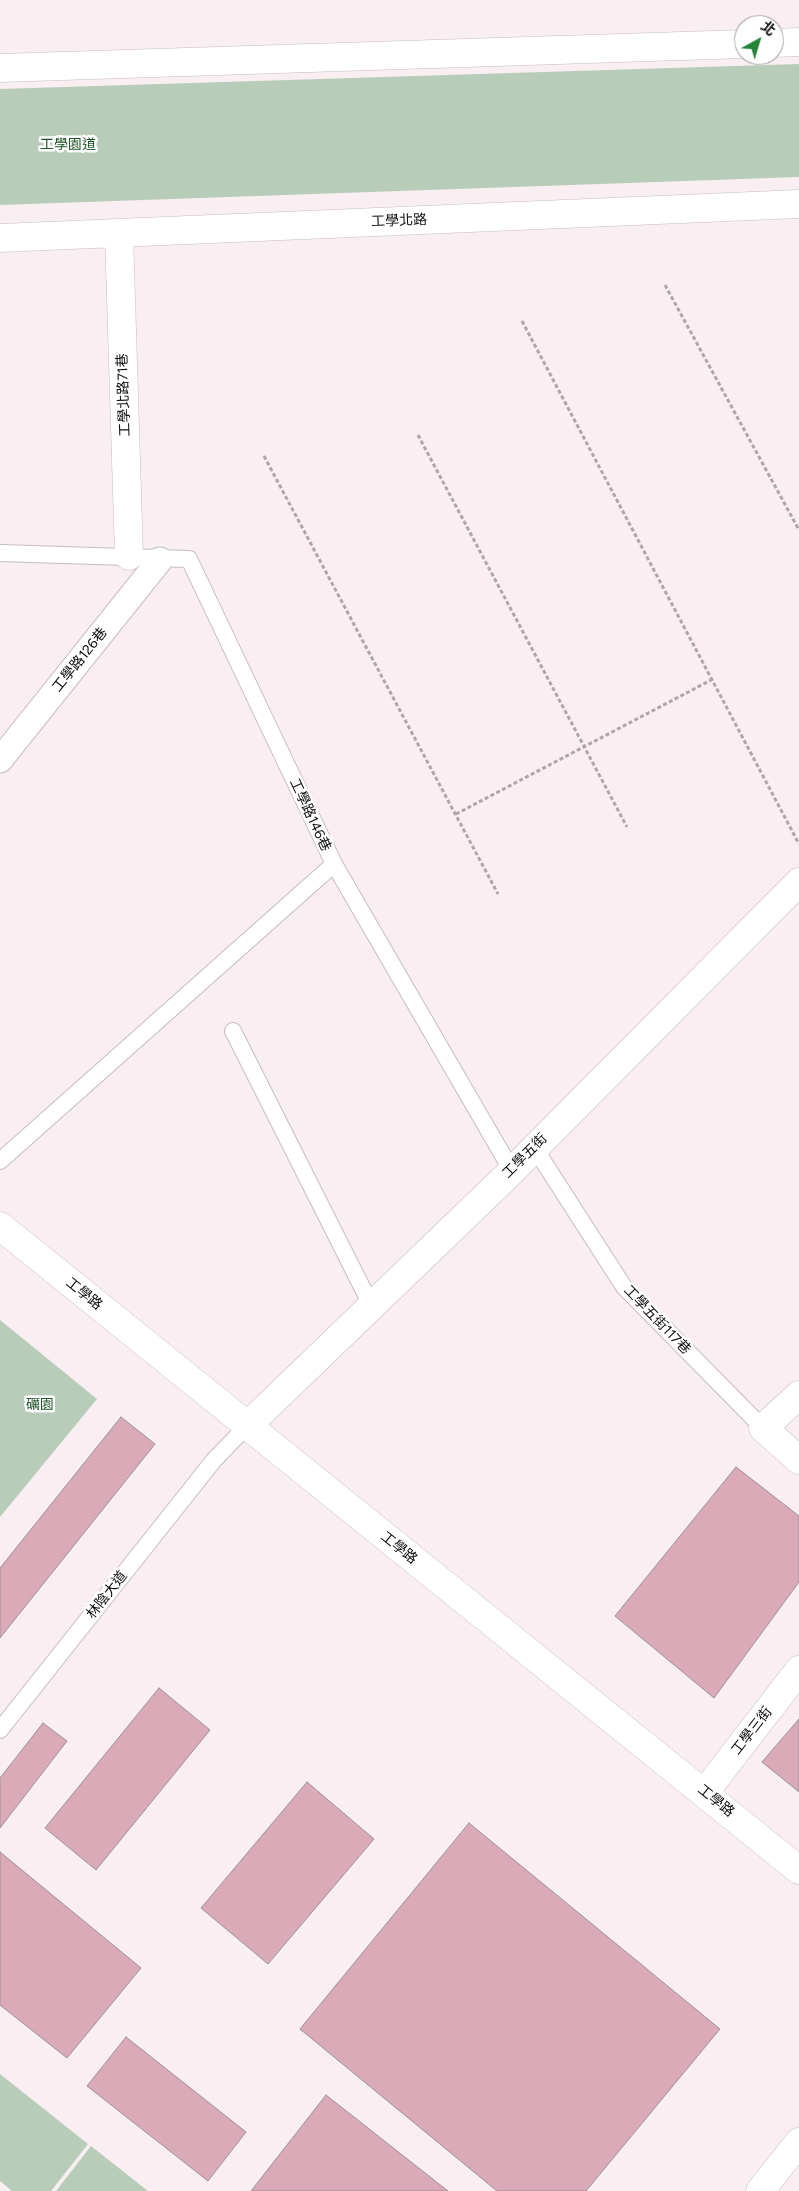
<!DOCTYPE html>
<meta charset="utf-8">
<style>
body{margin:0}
#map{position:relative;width:799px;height:2191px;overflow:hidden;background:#f9eef1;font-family:Figtree,"Noto Sans TC",sans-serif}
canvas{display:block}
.north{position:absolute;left:734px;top:15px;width:50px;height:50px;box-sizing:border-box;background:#fff;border:1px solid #9f9e9e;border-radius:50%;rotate:39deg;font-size:14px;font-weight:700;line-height:20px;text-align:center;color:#100c0d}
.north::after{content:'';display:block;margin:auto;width:18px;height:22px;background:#248538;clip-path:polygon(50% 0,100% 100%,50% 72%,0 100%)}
</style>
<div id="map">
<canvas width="799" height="2191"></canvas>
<div class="north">北</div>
</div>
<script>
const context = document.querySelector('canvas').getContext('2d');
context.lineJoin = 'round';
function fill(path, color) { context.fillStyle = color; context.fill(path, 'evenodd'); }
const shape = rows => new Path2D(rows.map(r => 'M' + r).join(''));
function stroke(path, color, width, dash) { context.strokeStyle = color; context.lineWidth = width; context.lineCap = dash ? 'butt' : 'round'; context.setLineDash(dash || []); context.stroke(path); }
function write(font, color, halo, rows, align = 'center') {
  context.font = font + ' Figtree,"Noto Sans TC",sans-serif'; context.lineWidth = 5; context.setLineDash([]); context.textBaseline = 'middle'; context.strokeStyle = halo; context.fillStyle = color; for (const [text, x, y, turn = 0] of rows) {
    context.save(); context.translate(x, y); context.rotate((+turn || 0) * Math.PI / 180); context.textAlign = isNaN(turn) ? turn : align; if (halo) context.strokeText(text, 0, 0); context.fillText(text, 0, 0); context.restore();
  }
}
const green = shape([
 [799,64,799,177,0,205,0,89],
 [0,1320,97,1399,0,1517],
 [0,2074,88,2144,51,2191,12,2191,0,2181],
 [91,2146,148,2191,56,2191]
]);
const building = shape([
 [121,1417,155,1444,0,1638,0,1568,121,1417],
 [736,1467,799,1516,799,1582,714,1698,615,1616,736,1467],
 [159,1688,210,1730,96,1870,45,1828,159,1688],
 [799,1719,799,1792,762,1762,799,1719],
 [43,1723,67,1741,0,1828,0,1778,43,1723],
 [307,1782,374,1839,268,1964,201,1908,307,1782],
 [469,1823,720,2029,586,2191,497,2191,300,2029,469,1823],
 [0,1852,141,1968,67,2058,0,2005,0,1852],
 [126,2037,246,2132,208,2181,87,2086,126,2037],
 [326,2095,448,2191,251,2191,326,2095]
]);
const path = shape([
 [665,285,799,530],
 [522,321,799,844],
 [418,435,627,827],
 [264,456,498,894],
 [456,814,713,679]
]);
const service = shape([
 [0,553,189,559,334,864,512,1171],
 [233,1031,371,1305],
 [534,1147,624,1287,763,1428],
 [0,1161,334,864],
 [0,1730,214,1460,247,1426]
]);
const pedestrian = shape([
 [0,760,160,560]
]);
const minor = shape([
 [774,43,799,42],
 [0,68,744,44],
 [119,233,129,556],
 [0,238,799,204],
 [799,1395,763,1428,799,1460],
 [247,1426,512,1171,799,882],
 [705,1792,799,1670],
 [760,2191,799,2142]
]);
const tertiary = shape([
 [0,1226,799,1870]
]);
const parkNames = [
 ["工學園道",68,145],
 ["礪園",40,1405]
];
const streetNames = [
 ["工學北路",399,221,-2],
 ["工學北路71巷",124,395,-92],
 ["工學路126巷",80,660,-51],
 ["工學路146巷",310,815,65],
 ["工學五街",525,1156,-45],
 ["工學路",84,1294,39],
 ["工學五街117巷",657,1320,46],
 ["工學路",399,1548,39],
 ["林陰大道",107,1595,-52],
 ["工學三街",752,1731,-52],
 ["工學路",716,1801,39]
];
fill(green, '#b8cdb9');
fill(building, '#daaab9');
stroke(building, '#9b9294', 1);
stroke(service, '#c6bcbf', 18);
stroke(pedestrian, '#c6bcbf', 27);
stroke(minor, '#c6bcbf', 29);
stroke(tertiary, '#c6bcbf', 29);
stroke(path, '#afa6a9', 3, [4, 2.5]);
stroke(service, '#fff', 16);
stroke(pedestrian, '#fff', 25);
stroke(minor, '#fff', 28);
stroke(tertiary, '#fff', 28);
write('14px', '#215429', '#fff', parkNames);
write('14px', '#100c0d', '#fff', streetNames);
</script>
